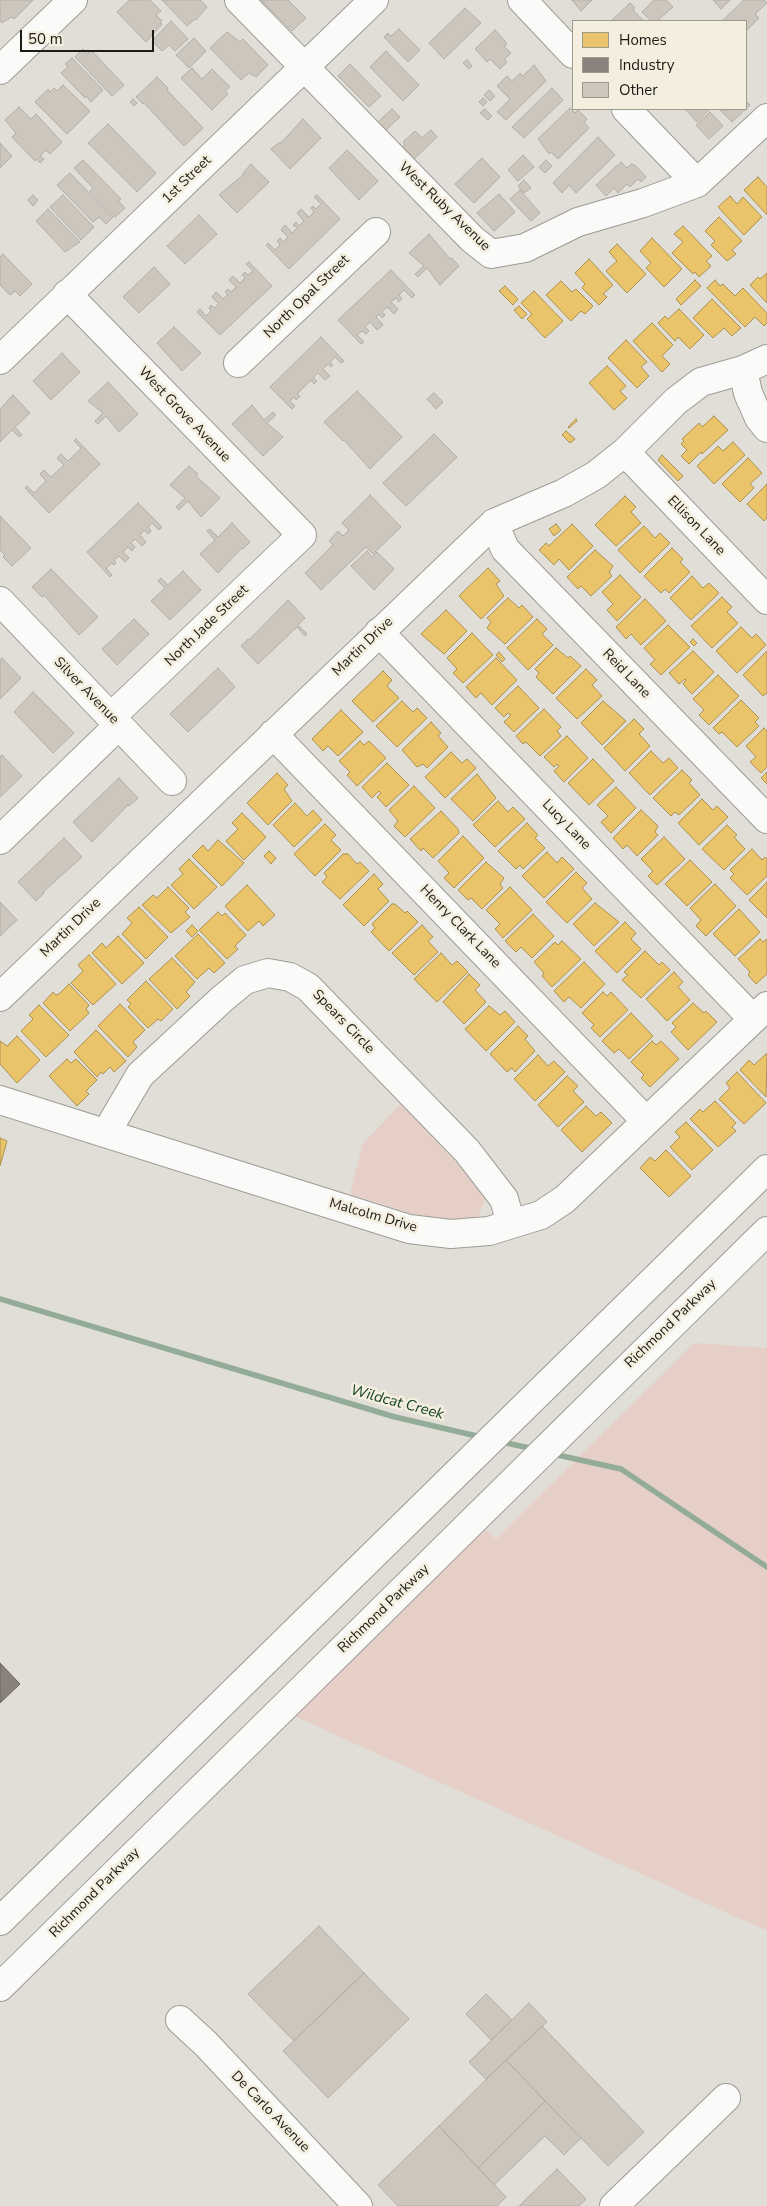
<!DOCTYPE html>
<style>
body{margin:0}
#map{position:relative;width:767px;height:2206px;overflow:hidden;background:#e0ded6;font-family:"Nunito Sans",sans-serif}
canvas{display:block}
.legend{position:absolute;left:572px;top:20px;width:175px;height:90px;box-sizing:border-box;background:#f3eede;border:1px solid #9d9a8e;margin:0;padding:6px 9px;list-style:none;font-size:15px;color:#1d1b15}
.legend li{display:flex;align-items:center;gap:10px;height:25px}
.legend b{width:25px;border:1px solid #9d9a8e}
.scale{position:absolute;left:20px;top:30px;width:134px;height:22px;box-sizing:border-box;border:2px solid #1d1b15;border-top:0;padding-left:6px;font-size:15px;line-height:18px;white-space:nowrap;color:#1d1b15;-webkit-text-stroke:4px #f3eede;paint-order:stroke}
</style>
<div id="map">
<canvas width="767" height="2206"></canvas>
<ul class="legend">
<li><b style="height:14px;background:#e9c46a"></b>Homes</li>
<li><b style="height:14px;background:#8a817c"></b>Industry</li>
<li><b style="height:14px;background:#cdc6bc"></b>Other</li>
</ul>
<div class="scale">50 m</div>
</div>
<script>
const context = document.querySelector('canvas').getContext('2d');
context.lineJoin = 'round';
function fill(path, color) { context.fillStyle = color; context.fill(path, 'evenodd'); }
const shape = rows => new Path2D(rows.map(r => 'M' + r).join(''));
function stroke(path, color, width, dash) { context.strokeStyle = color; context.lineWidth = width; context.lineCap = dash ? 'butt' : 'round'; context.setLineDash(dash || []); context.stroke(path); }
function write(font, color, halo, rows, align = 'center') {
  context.font = font + ' "Nunito Sans",sans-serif'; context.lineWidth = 5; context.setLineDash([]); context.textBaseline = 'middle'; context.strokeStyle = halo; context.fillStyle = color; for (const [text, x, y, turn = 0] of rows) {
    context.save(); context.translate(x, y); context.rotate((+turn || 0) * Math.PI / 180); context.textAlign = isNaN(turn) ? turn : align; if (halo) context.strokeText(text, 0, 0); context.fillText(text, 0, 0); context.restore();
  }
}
const green = shape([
 [401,1104,477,1185,485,1198,478,1217,440,1220,413,1214,350,1194,363,1143],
 [694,1343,767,1348,767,1931,281,1710,474,1519,496,1539]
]);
const homes = shape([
 [758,177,767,187,767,215,744,190,758,177],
 [730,196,737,204,743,197,762,217,744,235,718,207,730,196],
 [719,217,742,241,732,250,736,254,727,261,711,245,715,241,705,231,719,217],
 [683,226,712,256,706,261,711,266,699,277,695,272,693,274,672,253,683,242,674,234,683,226],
 [652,238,682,269,664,287,646,268,651,263,640,251,652,238],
 [617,244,646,274,627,293,606,271,617,261,609,252,617,244],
 [589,259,613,285,603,294,607,297,599,305,582,288,585,284,575,273,589,259],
 [767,273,767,303,750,285,758,277,760,279,767,273],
 [695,280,701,286,681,305,676,299,695,280],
 [715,280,720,286,723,284,735,296,743,288,767,313,767,323,764,326,755,317,745,327,707,288,715,280],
 [561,281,572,292,576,289,593,306,585,314,581,311,571,321,546,295,561,281],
 [505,286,518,299,513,305,499,291,505,286],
 [534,291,563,321,545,338,527,319,532,314,521,303,534,291],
 [712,299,741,328,732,336,724,328,713,338,693,318,712,299],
 [519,306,527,314,522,319,514,310,519,306],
 [679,309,704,335,690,349,678,337,675,341,658,323,665,316,668,319,679,309],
 [652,323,673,345,662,356,670,364,662,372,633,341,652,323],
 [626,340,647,362,641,367,649,376,637,388,608,358,626,340],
 [607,366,626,386,620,391,627,398,614,410,589,383,607,366],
 [714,416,728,430,702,454,701,452,689,464,681,456,687,450,681,444,684,441,682,439,699,423,702,427,714,416],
 [576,419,577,421,569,428,568,427,576,419],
 [566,431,575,439,570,443,562,435,566,431],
 [733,442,745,455,714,484,697,466,718,446,723,451,733,442],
 [662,455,683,476,678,481,658,460,662,455],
 [748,458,762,473,750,484,754,488,740,502,722,484,748,458],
 [767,484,767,518,764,521,747,504,767,484],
 [625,496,636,507,631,512,641,523,616,546,595,525,625,496],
 [556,524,561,530,554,536,549,529,556,524],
 [572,524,593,546,569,570,559,559,554,565,539,550,546,543,549,546,572,524],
 [644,526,655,538,660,533,670,543,640,573,618,550,644,526],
 [672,548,683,559,680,562,690,572,669,593,665,589,661,593,644,576,672,548],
 [595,550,613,566,609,572,612,576,591,596,581,586,578,589,567,577,595,550],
 [488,568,500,581,496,584,504,596,481,619,459,596,488,568],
 [620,575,641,597,617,621,607,610,613,604,602,592,620,575],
 [692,576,703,588,709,583,719,593,691,620,670,598,692,576],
 [722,597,732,607,727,612,738,623,712,648,691,626,722,597],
 [508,598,519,608,522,605,533,617,505,644,487,628,491,622,487,618,508,598],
 [645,599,666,621,641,645,631,634,626,639,616,627,645,599],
 [446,610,467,631,444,654,421,634,446,610],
 [537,619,547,629,542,634,553,645,528,670,507,648,537,619],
 [668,625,690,647,661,675,650,664,655,660,644,648,668,625],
 [741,627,752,638,756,634,766,645,737,673,716,651,741,627],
 [472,633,493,655,463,683,453,673,457,669,447,658,472,633],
 [693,639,697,643,694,646,690,642,693,639],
 [556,648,568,658,570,656,581,666,553,694,536,677,539,673,535,669,556,648],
 [693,651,714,672,692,694,683,684,686,680,685,679,679,684,669,673,693,651],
 [767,651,767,693,763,696,743,675,767,651],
 [499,652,505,659,502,662,496,655,499,652],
 [496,658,517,680,492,705,481,693,476,698,466,687,496,658],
 [586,669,597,680,592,685,602,696,577,719,556,698,586,669],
 [383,671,392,680,387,686,399,698,373,722,352,701,383,671],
 [718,675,739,696,709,725,699,715,704,710,693,699,718,675],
 [518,686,539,708,514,732,504,722,511,715,508,713,504,717,495,708,518,686],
 [741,700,759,718,755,722,759,726,737,747,722,732,719,734,713,728,741,700],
 [402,701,413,712,417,708,427,718,397,747,376,726,402,701],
 [603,701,626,721,602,745,581,723,603,701],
 [544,709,561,727,557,731,561,736,540,756,526,742,523,744,516,736,544,709],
 [341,710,363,732,338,756,328,746,323,751,312,739,341,710],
 [634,719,644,729,639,734,650,746,625,771,604,748,634,719],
 [431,722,441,733,438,736,448,747,427,768,423,764,417,767,402,750,431,722],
 [764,728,767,731,767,767,761,773,750,762,756,757,746,746,764,728],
 [567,736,588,758,564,782,554,771,559,766,557,764,554,767,544,757,567,736],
 [360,741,364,745,369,741,386,758,357,786,347,775,350,772,339,761,360,741],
 [651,751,663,763,669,758,678,768,650,795,629,773,651,751],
 [451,752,462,763,467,759,476,768,445,798,425,777,451,752],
 [593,759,614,781,589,805,568,783,593,759],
 [387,763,409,785,386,807,377,797,381,793,379,791,372,798,362,787,387,763],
 [682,770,692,780,689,783,700,795,679,815,675,812,671,816,653,798,682,770],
 [767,772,767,784,761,778,767,772],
 [277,773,288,785,284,789,292,801,268,825,247,803,277,773],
 [477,774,496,798,473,821,451,799,477,774],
 [414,786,435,808,405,837,394,826,398,821,389,810,414,786],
 [616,787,636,808,611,833,601,822,608,816,597,805,616,787],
 [702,799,713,810,717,806,728,817,699,845,678,823,702,799],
 [498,801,508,812,513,807,525,819,495,847,473,825,498,801],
 [295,803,307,816,313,810,322,820,294,847,273,825,295,803],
 [641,810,658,826,655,832,658,835,637,856,627,845,623,849,613,838,641,810],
 [441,811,458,829,459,833,433,858,423,848,421,851,410,839,441,811],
 [242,813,266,837,244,860,226,841,238,829,232,823,242,813],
 [527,823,538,835,535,838,545,848,523,869,520,865,516,869,498,851,527,823],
 [325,824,336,835,331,840,341,850,315,876,294,854,325,824],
 [727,825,737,835,734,837,745,849,724,870,702,849,727,825],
 [463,836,484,858,454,888,444,878,449,873,438,861,463,836],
 [664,837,685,859,657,885,648,876,653,871,641,859,664,837],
 [218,840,244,863,222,886,192,856,203,845,208,851,218,840],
 [752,849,762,860,765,857,767,859,767,876,747,895,730,878,734,874,730,870,752,849],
 [269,851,276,858,271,864,264,856,269,851],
 [547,852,557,863,562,857,574,869,544,898,522,876,547,852],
 [343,854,348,854,357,864,360,862,369,871,340,899,322,882,327,877,324,873,343,854],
 [189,859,217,887,194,909,171,885,183,874,179,869,189,859],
 [690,860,712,882,687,906,665,884,690,860],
 [486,862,504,878,500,884,503,888,482,909,471,898,468,900,458,890,486,862],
 [576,872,587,883,582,888,592,899,567,923,546,902,576,872],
 [374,874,383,884,378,889,389,901,364,926,343,905,374,874],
 [767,882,767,918,749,900,767,882],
 [715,884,736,906,706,936,696,926,701,920,690,908,715,884],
 [247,885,275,915,263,926,259,921,248,931,225,906,247,885],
 [168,887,189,908,185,912,190,917,171,933,142,905,153,895,157,898,168,887],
 [510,887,532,910,503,938,495,929,500,924,486,910,510,887],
 [595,903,619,922,594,946,573,924,595,903],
 [392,904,395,904,405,913,407,911,418,922,389,951,371,932,375,928,372,924,392,904],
 [139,907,168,937,146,959,122,934,132,923,127,918,139,907],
 [739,909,760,932,735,956,713,934,739,909],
 [218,912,222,916,225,913,246,935,235,946,238,949,227,959,199,930,218,912],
 [533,914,554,936,532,958,521,947,516,952,505,941,533,914],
 [625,922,636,933,631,939,641,949,617,973,595,951,625,922],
 [192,925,198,931,192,937,186,931,192,925],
 [422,925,433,937,428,941,438,952,414,975,392,953,422,925],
 [198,934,225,963,214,973,209,968,197,979,175,956,198,934],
 [118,936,144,963,122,984,92,953,102,943,106,948,118,936],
 [760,939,763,942,767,939,767,974,756,984,748,975,750,972,738,959,760,939],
 [562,941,581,959,552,987,542,976,544,973,534,962,555,942,558,945,562,941],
 [645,951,659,965,662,962,670,970,641,998,622,980,628,975,624,972,645,951],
 [441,953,452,965,457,961,468,972,437,1002,414,979,441,953],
 [89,955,116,984,93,1005,71,983,83,971,78,965,89,955],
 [172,958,195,982,186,992,190,996,177,1009,149,979,172,958],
 [584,962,605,984,581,1008,569,997,564,1002,554,991,584,962],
 [674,972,683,982,678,987,690,1000,667,1021,646,999,674,972],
 [469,974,480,985,475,990,486,1002,464,1024,443,1002,469,974],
 [146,981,173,1009,161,1021,158,1019,148,1028,128,1007,131,1004,127,1000,146,981],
 [69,984,89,1005,86,1009,89,1013,70,1031,43,1003,53,992,56,995,59,994,69,984],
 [603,992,607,996,611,992,628,1010,600,1037,591,1028,594,1025,582,1013,603,992],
 [693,1003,704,1013,706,1011,717,1022,688,1050,671,1032,676,1027,672,1023,693,1003],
 [120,1004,145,1030,133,1042,137,1047,128,1057,98,1026,120,1004],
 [39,1005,69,1035,46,1057,21,1031,33,1019,29,1015,39,1005],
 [489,1006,500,1015,505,1011,515,1022,486,1051,465,1029,489,1006],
 [631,1013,653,1036,629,1059,619,1049,614,1053,602,1041,631,1013],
 [518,1026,528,1036,525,1039,535,1051,515,1072,512,1068,507,1072,490,1054,518,1026],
 [96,1030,126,1061,114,1072,110,1067,103,1074,101,1072,97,1077,74,1052,96,1030],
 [17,1036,40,1060,17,1083,0,1064,0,1041,7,1046,17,1036],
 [652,1041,656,1045,661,1041,679,1059,650,1087,641,1078,644,1075,631,1062,652,1041],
 [766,1054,767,1055,766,1097,740,1070,749,1060,754,1065,766,1054],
 [538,1055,548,1066,554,1061,565,1072,535,1101,514,1079,538,1055],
 [67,1059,71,1063,76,1059,97,1080,86,1091,89,1094,77,1106,49,1076,67,1059],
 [737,1072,766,1103,744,1124,719,1099,730,1088,726,1083,737,1072],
 [567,1076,578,1086,573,1091,584,1102,558,1127,538,1105,567,1076],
 [715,1101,736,1123,732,1127,736,1131,718,1147,690,1119,700,1109,703,1112,715,1101],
 [586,1106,596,1116,601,1112,612,1123,582,1152,561,1130,586,1106],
 [686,1122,713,1150,692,1170,670,1147,680,1137,675,1132,686,1122],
 [0,1138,7,1141,0,1166,0,1138],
 [666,1150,691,1176,669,1197,640,1168,650,1157,655,1161,666,1150]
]);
const industry = shape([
 [0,1663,20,1684,0,1703,0,1663]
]);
const stream = shape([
 [0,1299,395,1417,481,1437],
 [502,1442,534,1449],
 [553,1454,621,1469,767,1567]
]);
const building = shape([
 [0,0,33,0,14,19,12,17,2,23,0,21,0,0],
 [129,0,150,0,161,11,156,15,162,21,160,23,162,24,146,42,117,12,129,0],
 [162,0,200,0,207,7,196,20,195,19,187,26,162,0],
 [261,0,288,0,306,18,292,31,261,0],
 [572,0,592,0,581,11,572,0],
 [654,0,666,0,673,7,657,21,651,21,642,12,654,0],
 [713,0,730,0,721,9,713,0],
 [744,0,764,0,767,3,755,14,759,18,746,31,746,21,722,21,744,0],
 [630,3,635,8,633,10,644,21,611,21,630,3],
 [465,8,481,23,444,59,429,43,465,8],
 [171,21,188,39,175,51,169,45,162,51,152,41,171,21],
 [399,29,420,50,408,62,384,37,388,33,391,36,399,29],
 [495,30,504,40,507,44,504,46,511,53,504,60,507,62,500,69,490,59,487,62,475,49,495,30],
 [227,32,240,42,243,39,268,65,256,77,249,73,241,80,210,48,227,32],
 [194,38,206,51,189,68,176,55,194,38],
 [83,49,87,54,91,50,124,85,112,96,75,57,83,49],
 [386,51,419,85,403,101,370,67,386,51],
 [72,58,103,90,91,102,86,96,85,98,61,73,68,67,65,64,72,58],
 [467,60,472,66,469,69,463,63,467,60],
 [350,64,381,96,369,107,338,76,350,64],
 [534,65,546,81,506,120,497,112,510,99,497,86,507,76,512,81,520,73,523,76,534,65],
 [192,68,202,79,212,69,230,87,225,91,228,94,212,110,181,78,192,68],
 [157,77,168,88,167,90,203,128,184,146,144,103,143,104,136,97,157,77],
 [63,85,90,111,67,134,35,102,48,89,50,92,54,88,57,91,63,85],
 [552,88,563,100,524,138,512,127,552,88],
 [489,90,495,96,490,101,484,95,489,90],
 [483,98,487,102,483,106,479,102,483,98],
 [133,99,137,103,134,106,130,102,133,99],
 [746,101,750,105,732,122,720,110,746,109,746,101],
 [19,107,31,119,36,114,62,142,50,154,46,150,40,156,44,159,40,163,37,159,35,161,12,137,16,133,5,120,19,107],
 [570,108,575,113,578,110,587,119,584,122,589,128,558,159,551,152,549,154,538,139,570,108],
 [392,109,400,117,386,130,378,122,392,109],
 [485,109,492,116,488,120,480,113,485,109],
 [685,109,710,109,697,122,685,109],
 [710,112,723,126,709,139,696,125,710,112],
 [303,119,321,138,290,169,271,149,280,142,281,143,303,119],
 [108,124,156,173,137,192,88,143,108,124],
 [431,130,437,137,414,159,404,149,404,141,415,131,422,138,431,130],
 [598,137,615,155,576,193,569,185,562,193,553,183,598,137],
 [0,143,12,156,0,168,0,143],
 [347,150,378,181,359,200,329,168,347,150],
 [523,155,534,167,518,181,508,170,523,155],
 [482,158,500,177,474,203,455,184,482,158],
 [83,160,121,199,118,201,125,208,115,217,90,191,93,188,74,168,83,160],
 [546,160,552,166,545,173,539,167,546,160],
 [621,162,627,168,631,164,636,166,646,177,641,182,638,179,630,187,627,184,618,193,614,188,606,196,596,185,621,162],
 [251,164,269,182,237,213,219,195,244,174,243,173,251,164],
 [70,173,113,217,106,224,99,217,93,222,57,185,70,173],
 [524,180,531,188,524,193,518,186,524,180],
 [520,190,540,213,531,221,510,199,520,190],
 [499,194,515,212,494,231,477,213,499,194],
 [33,195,38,200,33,206,28,200,33,195],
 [63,195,94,227,81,240,50,207,63,195],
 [317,195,340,219,289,269,266,245,268,243,275,250,280,245,277,241,280,238,283,242,288,237,281,230,285,225,292,233,297,228,293,225,296,222,299,226,304,221,297,213,301,209,309,217,314,212,311,208,313,206,316,209,321,204,314,197,317,195],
 [48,209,80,242,65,252,36,221,48,209],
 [199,215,217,234,185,264,167,246,199,215],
 [429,234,450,259,452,258,459,266,440,285,427,268,418,277,415,274,424,266,409,253,429,234],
 [3,254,32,284,20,296,15,291,10,295,0,285,0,257,3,254],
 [249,262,272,286,220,335,197,312,200,309,206,316,211,311,209,308,211,305,214,308,219,304,212,297,216,292,223,299,228,294,225,292,228,289,231,292,236,287,229,280,233,276,240,283,245,278,242,275,245,272,248,275,253,271,246,264,249,262],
 [154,267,170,284,139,313,123,297,154,267],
 [391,270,415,295,412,298,404,290,399,295,402,299,399,302,396,298,391,302,398,309,394,314,387,307,382,312,385,315,382,318,379,314,376,317,383,325,377,330,370,322,365,327,369,331,366,334,362,331,357,335,364,342,361,344,338,320,391,270],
 [174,327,201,353,182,371,157,343,174,327],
 [321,337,344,361,341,363,335,357,330,362,333,365,331,367,328,364,323,369,330,376,325,380,318,373,313,378,317,381,314,384,311,380,297,394,300,396,296,400,294,397,290,401,295,406,292,409,270,387,321,337],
 [62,353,80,372,51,400,33,381,62,353],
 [108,382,138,414,119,432,106,416,98,424,95,421,103,413,88,401,108,382],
 [357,391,402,437,370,469,344,440,343,441,324,422,357,391],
 [434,393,443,402,436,409,427,399,434,393],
 [13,395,30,413,15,427,22,435,19,437,12,430,0,442,0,409,13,395],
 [252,405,264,420,273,412,276,415,267,423,283,437,263,456,232,424,252,405],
 [434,434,457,457,406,506,383,483,434,434],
 [76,439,100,464,49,513,25,488,27,486,34,493,46,481,40,474,44,470,51,477,64,465,57,458,61,454,68,461,81,448,74,441,76,439],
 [189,466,198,474,196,476,220,498,201,517,188,501,179,510,176,507,185,498,170,485,189,466],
 [370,495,401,527,373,554,366,547,321,590,305,573,333,545,329,541,338,531,343,536,349,530,342,523,370,495],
 [138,503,162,527,159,530,152,523,148,527,151,531,148,534,144,530,140,535,146,542,142,546,135,539,131,543,135,547,132,551,128,547,123,552,129,558,125,562,119,556,114,560,116,563,114,565,112,563,106,568,112,575,110,577,87,552,138,503],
 [0,516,31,548,12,566,3,557,5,555,0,550,0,516],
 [232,523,250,542,243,549,242,548,218,573,200,554,215,540,207,531,210,529,218,537,232,523],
 [367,551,372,557,377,552,394,569,374,590,351,566,367,551],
 [51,569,98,617,79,635,44,595,42,597,32,587,51,569],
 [183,571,201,590,170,620,151,601,165,588,158,581,161,578,168,585,183,571],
 [288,600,305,618,298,625,307,634,305,636,297,627,258,664,241,646,248,639,249,640,288,600],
 [134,619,149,634,117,665,102,649,134,619],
 [2,658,21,678,0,699,0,661,2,658],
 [218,668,235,687,188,732,170,714,218,668],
 [33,692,74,733,53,753,14,712,33,692],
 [2,755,22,776,0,797,0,757,2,755],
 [119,778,138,798,129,806,128,805,92,842,73,822,119,778],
 [64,838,82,857,43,892,44,893,36,901,18,882,64,838],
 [0,902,17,920,0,936,0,902],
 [319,1926,364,1973,294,2041,248,1994,319,1926],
 [364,1973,409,2019,328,2098,283,2051,364,1973],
 [486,1994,512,2020,491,2040,466,2014,486,1994],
 [529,2003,547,2022,486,2079,469,2062,529,2003],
 [542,2026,644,2132,608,2166,506,2060,542,2026],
 [506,2060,545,2101,478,2168,439,2126,506,2060],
 [545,2101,581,2138,564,2155,545,2136,494,2185,478,2168,545,2101],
 [439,2126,506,2197,497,2206,398,2206,378,2185,439,2126],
 [557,2169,586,2199,579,2206,519,2206,557,2169]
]);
const minor = shape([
 [239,0,472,239,491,254,525,248,578,222,643,203,697,183,767,118],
 [522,0,573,54],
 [0,70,73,0],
 [626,109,697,183],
 [67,294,302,535,111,717],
 [0,360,374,0],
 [238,363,376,232],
 [743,370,748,393,759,418,767,428],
 [625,452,767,600],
 [494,523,505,549,767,819],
 [0,601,172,781],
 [379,632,753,1019],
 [273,734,646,1121],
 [0,840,119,725],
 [0,997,494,523,564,493,596,475,625,452,676,401,701,382,743,370,767,359],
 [0,1100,409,1229,451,1234,489,1231,541,1215,565,1199,767,1006],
 [108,1134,113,1121,140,1075,222,999,245,980,268,973,290,977,308,987,467,1151,504,1199,511,1224],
 [180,2020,206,2044,358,2206],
 [614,2206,726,2098]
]);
const highway = shape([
 [0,1921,767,1169],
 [0,1987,767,1231]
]);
const streetNames = [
 ["1st Street",187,180,-44],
 ["West Ruby Avenue",444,207,44],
 ["North Opal Street",307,297,-44],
 ["West Grove Avenue",184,415,46],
 ["Ellison Lane",696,526,46],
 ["North Jade Street",207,626,-44],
 ["Martin Drive",363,647,-44],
 ["Reid Lane",626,674,46],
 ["Silver Avenue",86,691,46],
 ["Lucy Lane",566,825,46],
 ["Henry Clark Lane",460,927,46],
 ["Martin Drive",71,928,-44],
 ["Spears Circle",343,1022,46],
 ["Malcolm Drive",373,1216,16],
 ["Richmond Parkway",671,1324,-44],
 ["Richmond Parkway",384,1609,-44],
 ["Richmond Parkway",95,1893,-45],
 ["De Carlo Avenue",270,2112,46]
];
const waterNames = [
 ["Wildcat Creek",397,1403,15]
];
fill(green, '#e6cfc7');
fill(homes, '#e9c46a');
stroke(homes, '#ac9150', 1);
fill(industry, '#8a817c');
stroke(industry, '#69625d', 1);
stroke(stream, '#92ac98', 5.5);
fill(building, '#cdc6bc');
stroke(building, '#b1aea8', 1);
stroke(minor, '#9d9b95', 30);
stroke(highway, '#9d9b95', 30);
stroke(minor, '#fafaf9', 28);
stroke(highway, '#fafaf9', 28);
write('14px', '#1d1b15', '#f3eede', streetNames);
write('italic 15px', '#124025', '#f3eede', waterNames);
</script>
